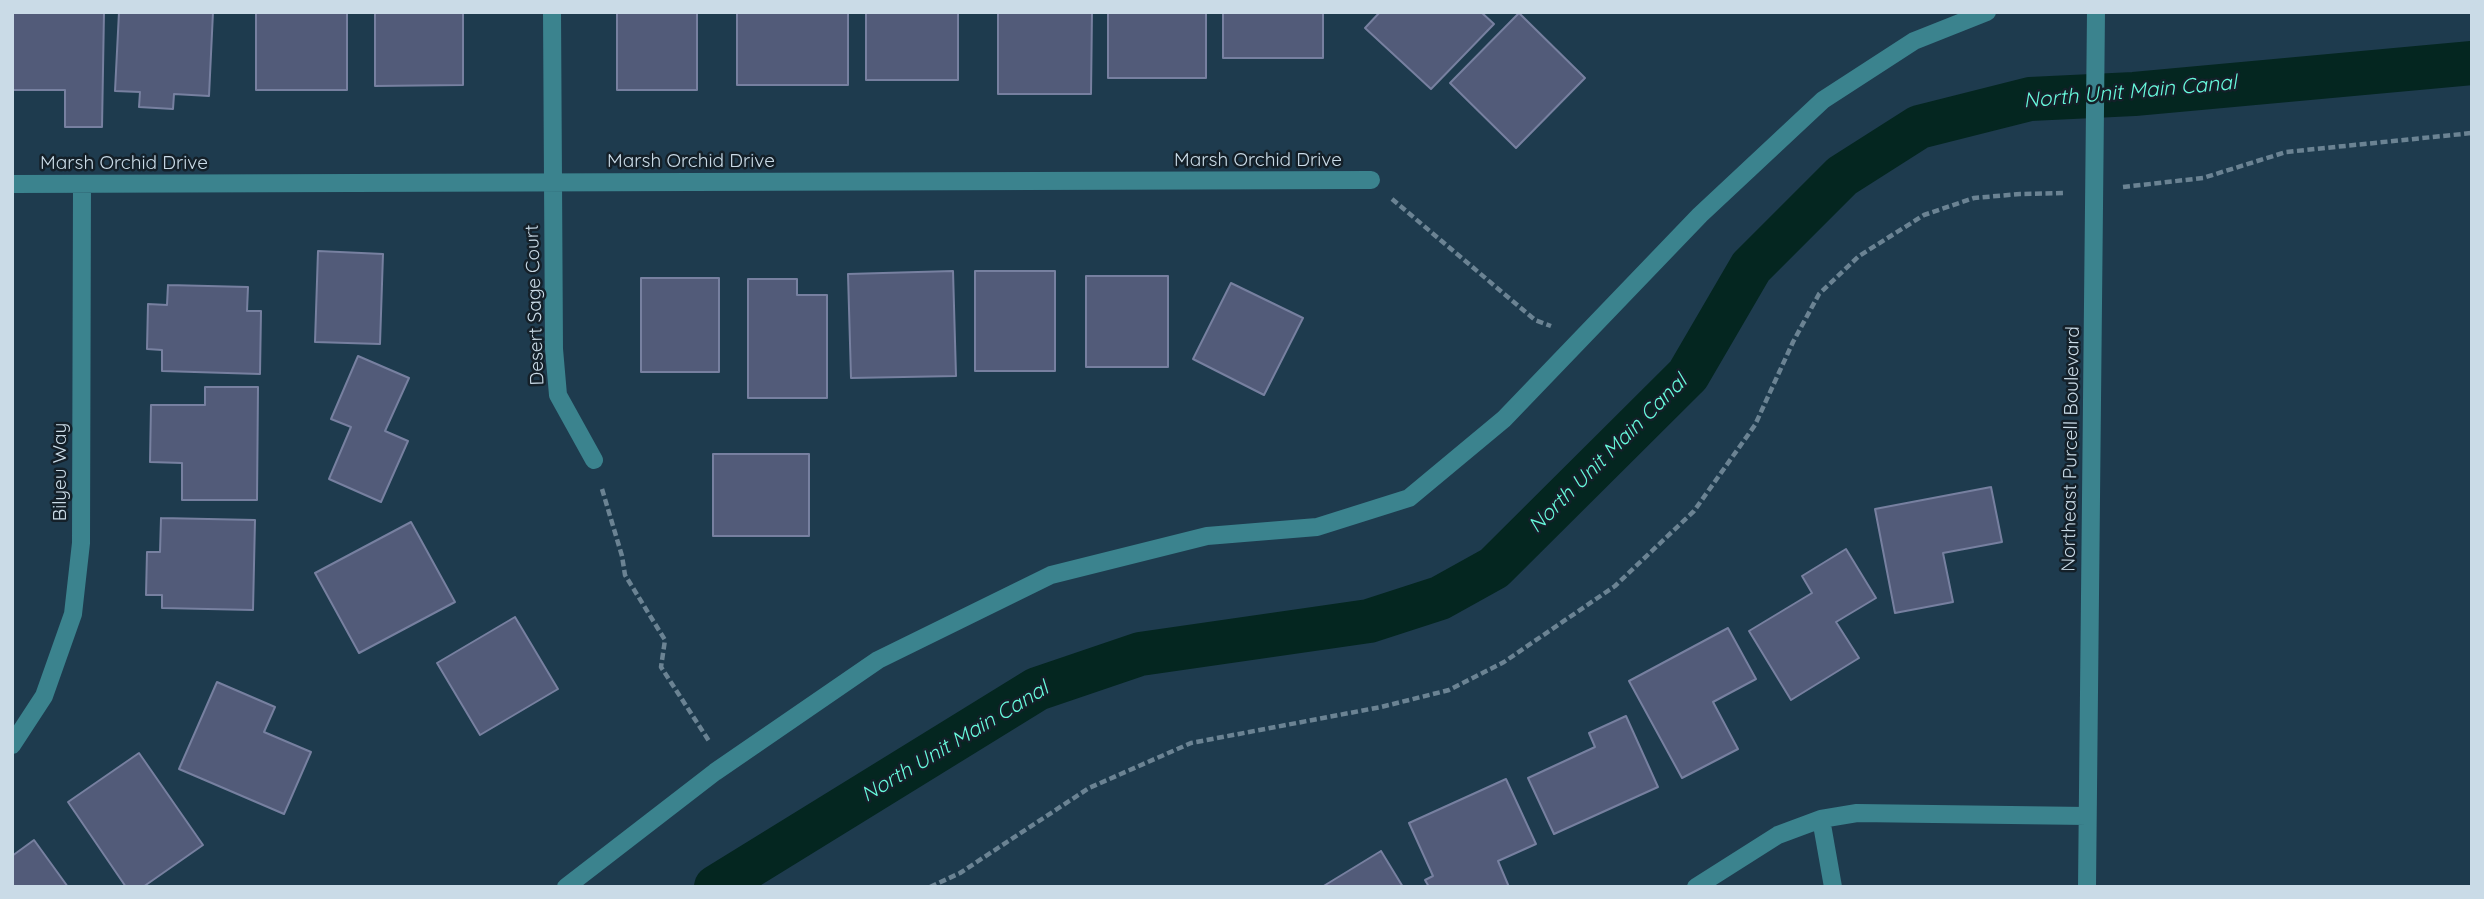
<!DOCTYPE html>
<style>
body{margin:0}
#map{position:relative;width:2484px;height:899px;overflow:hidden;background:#1e3b4e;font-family:Quicksand,sans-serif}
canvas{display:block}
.frame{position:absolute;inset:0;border:14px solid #cadbe7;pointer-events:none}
</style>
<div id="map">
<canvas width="2484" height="899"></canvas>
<div class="frame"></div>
</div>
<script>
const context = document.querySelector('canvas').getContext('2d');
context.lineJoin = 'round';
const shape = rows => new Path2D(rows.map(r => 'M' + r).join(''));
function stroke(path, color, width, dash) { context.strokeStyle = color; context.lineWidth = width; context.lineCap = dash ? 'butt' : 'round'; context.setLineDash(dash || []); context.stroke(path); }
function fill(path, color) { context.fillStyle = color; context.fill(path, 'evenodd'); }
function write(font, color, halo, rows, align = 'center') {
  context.font = font + ' Quicksand,sans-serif'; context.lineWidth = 5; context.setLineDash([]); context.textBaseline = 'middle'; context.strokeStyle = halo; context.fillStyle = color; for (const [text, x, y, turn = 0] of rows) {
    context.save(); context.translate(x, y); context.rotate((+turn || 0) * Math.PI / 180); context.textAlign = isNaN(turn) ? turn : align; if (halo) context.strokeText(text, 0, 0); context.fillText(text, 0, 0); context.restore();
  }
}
const canal = shape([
 [716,887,1037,689,1140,654,1369,621,1440,598,1494,568,1688,375,1751,267,1842,176,1919,127,2030,99,2134,94,2472,63]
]);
const building = shape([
 [12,12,104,12,102,127,65,127,65,90,12,90,12,12],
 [119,12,213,12,209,96,174,94,173,109,139,107,140,92,115,91,119,12],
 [256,12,347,12,347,90,256,90,256,12],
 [375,12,463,12,463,85,375,86,375,12],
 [617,12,697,12,697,90,617,90,617,12],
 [737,12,848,12,848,85,737,85,737,12],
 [866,12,958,12,958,80,866,80,866,12],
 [998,12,1092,12,1091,94,998,94,998,12],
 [1108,12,1206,12,1206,78,1108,78,1108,12],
 [1223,12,1323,12,1323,58,1223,58,1223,12],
 [1380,12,1481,12,1494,24,1431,89,1365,28,1380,12],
 [1519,13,1585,78,1516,148,1450,83,1519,13],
 [318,251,383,254,380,344,315,342,318,251],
 [953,271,956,376,851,378,848,274,953,271],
 [975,271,1055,271,1055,371,975,371,975,271],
 [1086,276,1168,276,1168,367,1086,367,1086,276],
 [641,278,719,278,719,372,641,372,641,278],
 [748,279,797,279,797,295,827,295,827,398,748,398,748,279],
 [1231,283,1303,318,1264,395,1193,359,1231,283],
 [168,285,248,287,247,311,261,311,260,374,162,371,162,350,147,349,148,304,167,305,168,285],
 [358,356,409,378,385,431,408,441,381,502,329,479,351,427,331,419,358,356],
 [205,387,258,387,257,500,182,500,182,463,150,462,151,405,205,405,205,387],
 [713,454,809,454,809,536,713,536,713,454],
 [1991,487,2002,542,1943,553,1953,602,1895,613,1875,509,1991,487],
 [161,518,255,520,253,610,162,608,162,595,146,595,147,552,160,552,161,518],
 [411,522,455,602,359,653,315,573,411,522],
 [1846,549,1876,598,1836,622,1859,658,1791,700,1749,631,1812,593,1802,576,1846,549],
 [515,617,558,689,480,735,437,663,515,617],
 [1728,628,1756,679,1713,702,1738,749,1682,778,1629,681,1728,628],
 [217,682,275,707,264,732,311,752,284,814,179,769,217,682],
 [1626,716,1658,787,1554,834,1528,778,1595,747,1589,733,1626,716],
 [139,753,203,845,143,887,126,887,68,802,139,753],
 [1506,779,1536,844,1498,861,1509,887,1429,887,1425,880,1433,876,1409,823,1506,779],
 [34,840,68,887,12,887,12,856,34,840],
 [1381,851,1403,887,1322,887,1381,851]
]);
const path = shape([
 [2123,187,2203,178,2286,152,2472,133],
 [1392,199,1535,320,1551,326],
 [602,489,622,556,625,575,665,640,661,667,709,741],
 [930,887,960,873,1089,788,1191,743,1381,707,1449,690,1504,662,1615,586,1694,511,1755,425,1793,342,1819,294,1859,256,1924,215,1974,198,2020,194,2066,193]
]);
const minor = shape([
 [552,12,554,349,558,395,594,460],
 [12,184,1371,180],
 [12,745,44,696,73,614,81,543,82,185],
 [1821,819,1833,887],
 [566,887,715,772,878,660,1051,575,1207,536,1317,527,1409,498,1504,419,1700,215,1823,100,1914,41,1987,12],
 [1696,887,1778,835,1821,819,1857,813,2087,816],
 [2087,887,2096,12]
]);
const streetNames = [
 ["Marsh Orchid Drive",1258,160],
 ["Marsh Orchid Drive",691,161],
 ["Marsh Orchid Drive",124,163],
 ["Desert Sage Court",535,305,-92],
 ["Northeast Purcell Boulevard",2071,449,-89],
 ["Bilyeu Way",60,472,-90]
];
const waterNames = [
 ["North Unit Main Canal",2130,92,-5],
 ["North Unit Main Canal",1608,454,-45],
 ["North Unit Main Canal",955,742,-31]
];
stroke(canal, '#042620', 44);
fill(building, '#525b79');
stroke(building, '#7780a0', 2);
stroke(path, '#6b8393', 4.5, [7, 3.5]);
stroke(minor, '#3b838e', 18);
write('19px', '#cadbe7', '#142029', streetNames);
write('italic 21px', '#67f9dc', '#142029', waterNames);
</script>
